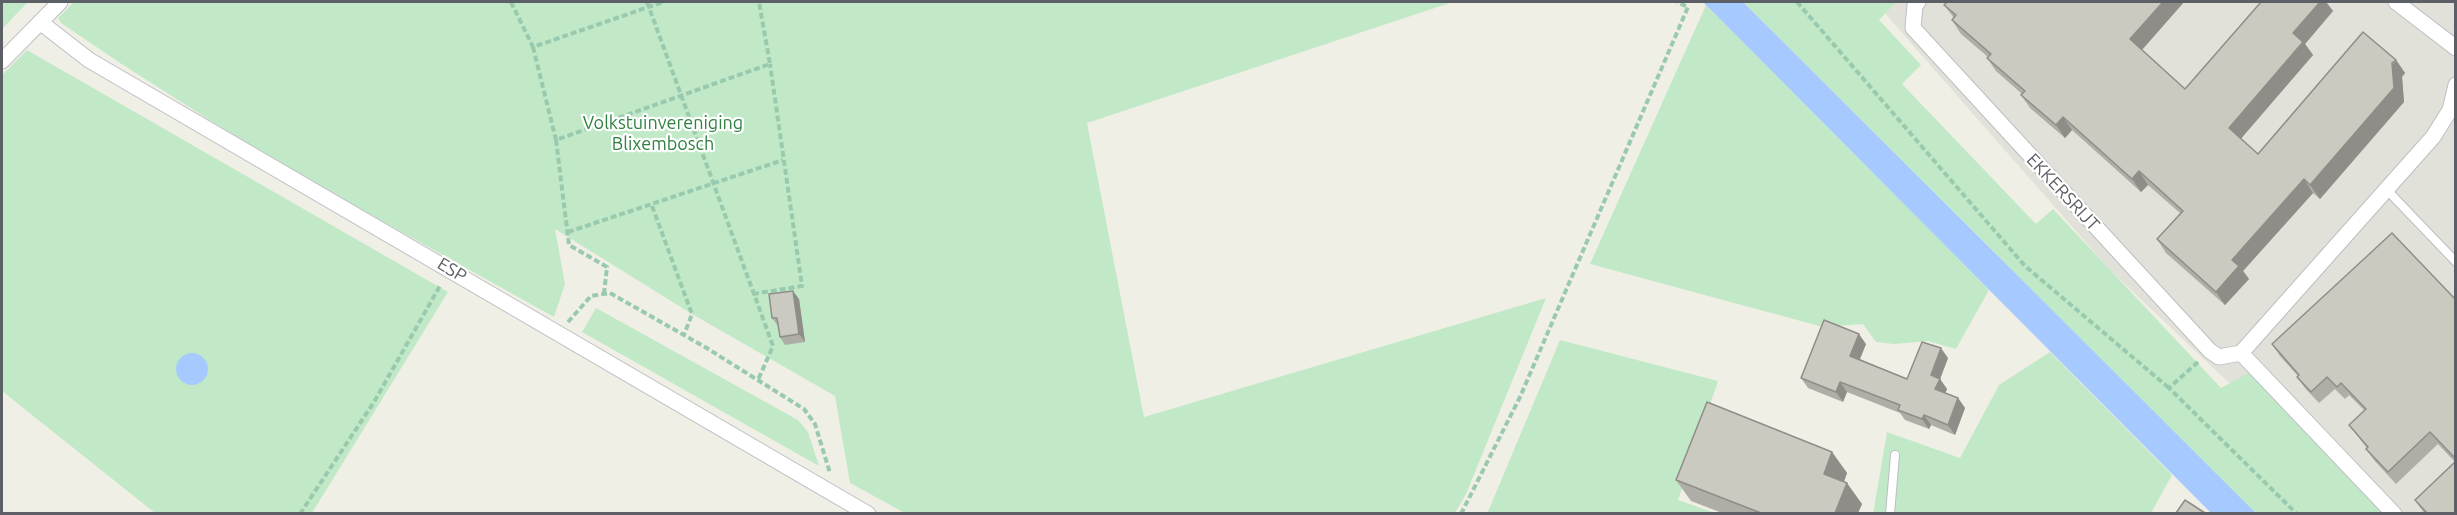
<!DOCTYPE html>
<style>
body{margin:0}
#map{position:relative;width:2457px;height:515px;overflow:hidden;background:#f0efe5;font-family:Ubuntu,sans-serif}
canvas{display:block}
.frame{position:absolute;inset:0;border:3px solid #5d5f66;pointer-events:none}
</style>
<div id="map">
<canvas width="2457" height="515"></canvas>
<div class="frame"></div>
</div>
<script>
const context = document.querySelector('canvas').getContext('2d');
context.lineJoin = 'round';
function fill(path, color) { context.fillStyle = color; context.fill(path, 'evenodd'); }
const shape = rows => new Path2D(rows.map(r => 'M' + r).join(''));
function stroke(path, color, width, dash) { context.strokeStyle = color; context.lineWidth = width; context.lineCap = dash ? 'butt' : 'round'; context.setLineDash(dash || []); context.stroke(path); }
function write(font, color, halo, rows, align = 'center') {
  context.font = font + ' Ubuntu,sans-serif'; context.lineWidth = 4.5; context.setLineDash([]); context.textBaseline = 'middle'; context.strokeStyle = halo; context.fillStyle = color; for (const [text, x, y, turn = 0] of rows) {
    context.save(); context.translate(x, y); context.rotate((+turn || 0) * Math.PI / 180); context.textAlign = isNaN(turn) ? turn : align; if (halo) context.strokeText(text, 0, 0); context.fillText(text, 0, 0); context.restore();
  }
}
const industrial = shape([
 [1875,2,2455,2,2455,513,2366,513,2110,270]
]);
const green = shape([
 [2,2,28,2,2,29],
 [74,2,1453,2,1087,123,1144,417,1546,298,1466,494,1455,513,905,513,850,483,835,396,692,314,555,229,565,284,554,317,274,161,120,63,61,23,58,18],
 [1743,2,1896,2,1879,20,1921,65,1902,84,2036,224,2053,209,2221,388,2249,373,2385,513,2256,513],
 [1706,5,1989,290,1956,349,1928,341,1894,344,1876,342,1863,324,1823,327,1590,264],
 [27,50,448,292,312,513,155,513,2,391,2,75],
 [596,308,798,420,808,432,819,466,582,332],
 [1560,340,1718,381,1678,500,1715,513,1487,514],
 [2050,352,2172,475,2151,513,1873,514,1887,432,1960,458,1999,385]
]);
const water = shape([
 [1703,2,1743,2,2256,513,2211,513],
 '176 369a16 16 0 1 1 32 0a16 16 0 1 1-32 0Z'
]);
const path = shape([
 [511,2,533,47,663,2],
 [647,2,773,346,758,380],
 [1797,2,2025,266,2169,388],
 [533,47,556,140],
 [652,206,692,314,684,335],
 [568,232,783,160],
 [604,294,607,267,569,245,556,140,770,64,759,2],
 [753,294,802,286,770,64],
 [568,322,591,296,610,293,705,347,804,409,815,424,830,473],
 [2198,362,2169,388,2297,514],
 [300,514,374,402,441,284],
 [1461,514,1520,397,1688,7,1677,2]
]);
const lane = shape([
 [2387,190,2456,262],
 [1890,514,1895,455]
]);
const street = shape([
 [1918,2,1915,5,1913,28,2210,351,2219,357,2241,353,2433,137,2450,110,2456,85],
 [2396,2,2456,48],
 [40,22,89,60,868,514],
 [2,61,60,2],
 [2241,353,2394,514]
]);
const wall = shape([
 [1947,2,2184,2,2142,50,2185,89,2261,2,2326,2,2333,11,2305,44,2313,55,2241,138,2258,154,2396,60,2405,73,2402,77,2404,102,2320,199,2313,193,2243,271,2249,279,2225,305,2166,253,2157,239,2180,213,2148,185,2141,192,2072,130,2065,138,2030,108,2021,95,2022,94,1996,71,1987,58,1988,57,1961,34,1952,20,1954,18,1944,5],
 [799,299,805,342,785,345,780,337,778,326,772,318],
 [2456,300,2456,513,2424,513,2415,500,2455,462,2438,444,2396,484,2374,460,2366,449,2367,448,2349,425,2365,411,2349,395,2345,399,2335,389,2319,403,2305,388,2297,377,2298,376,2280,356,2272,344],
 [1866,344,1860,359,1907,379,1948,358,1940,379,1947,389,1945,393,1958,398,1965,408,1955,435,1931,425,1929,429,1905,420,1900,413,1847,392,1843,402,1808,388,1801,378],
 [1832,452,1847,473,1844,482,1862,504,1858,513,1722,513,1691,501,1676,480]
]);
const shadedWall = shape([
 [2163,2,2184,2,2140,52,2130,39],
 [2320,2,2326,2,2333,11,2305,44,2313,55,2239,141,2229,128,2293,33],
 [2396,60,2405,73,2402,77,2404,102,2320,199,2310,185],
 [2063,117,2072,130,2065,138,2056,125],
 [2139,171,2148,185,2141,192,2132,179],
 [2304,179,2313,193,2243,271,2249,279,2225,305,2216,292,2232,260],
 [793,291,799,299,805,342,799,334],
 [1859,334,1866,344,1857,366,1850,356],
 [1941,348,1948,358,1940,379,1947,389,1943,399,1935,389,1931,375],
 [1840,382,1847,392,1843,402,1836,392],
 [1958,398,1965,408,1955,435,1948,425],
 [1924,415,1931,425,1929,429,1922,419],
 [1832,452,1847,473,1839,495,1824,474],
 [1847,483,1862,504,1858,513,1835,513]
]);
const building = shape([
 [1947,2,2163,2,2130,39,2185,89,2261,2,2320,2,2293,33,2303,42,2229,128,2258,154,2363,32,2396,60,2392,63,2394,88,2310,185,2304,179,2232,260,2239,266,2216,292,2157,239,2183,211,2139,171,2132,179,2063,117,2056,125,2021,95,2025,91,1987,58,1991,54,1952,20,1956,15,1944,5,1947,2],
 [2392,233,2456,300,2456,459,2430,432,2388,472,2366,449,2368,447,2349,425,2366,409,2341,383,2337,387,2327,377,2311,392,2297,377,2299,375,2272,344,2392,233],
 [793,291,799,334,780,337,777,318,772,318,769,294,793,291],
 [1824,320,1859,334,1850,356,1907,379,1922,342,1941,348,1931,375,1940,379,1935,389,1958,398,1948,425,1924,415,1922,419,1898,410,1900,405,1840,382,1836,392,1801,378,1824,320],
 [1707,402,1832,452,1824,474,1847,483,1835,513,1761,513,1676,480,1707,402],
 [2456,461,2456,513,2427,513,2415,500,2456,461],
 [2185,500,2205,513,2176,513,2185,500]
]);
const parkNames = [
 ["Volkstuinvereniging",663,123],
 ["Blixembosch",663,144]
];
const streetNames = [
 ["EKKERSRIJT",2063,192,47],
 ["ESP",452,270,31]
];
fill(industrial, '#e1e1d9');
fill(green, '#c1e9c7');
fill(water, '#a6caff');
stroke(lane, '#bdbec4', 10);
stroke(street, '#bdbec4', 17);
stroke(path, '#99caaf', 4, [6, 3]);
stroke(lane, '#fff', 8);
stroke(street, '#fff', 15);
fill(wall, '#afaea6');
fill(shadedWall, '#8e8d87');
fill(building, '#cbcac1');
stroke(building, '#8e8d87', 1.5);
write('18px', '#308241', '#fff', parkNames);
write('18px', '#5d5f66', '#fff', streetNames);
</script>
